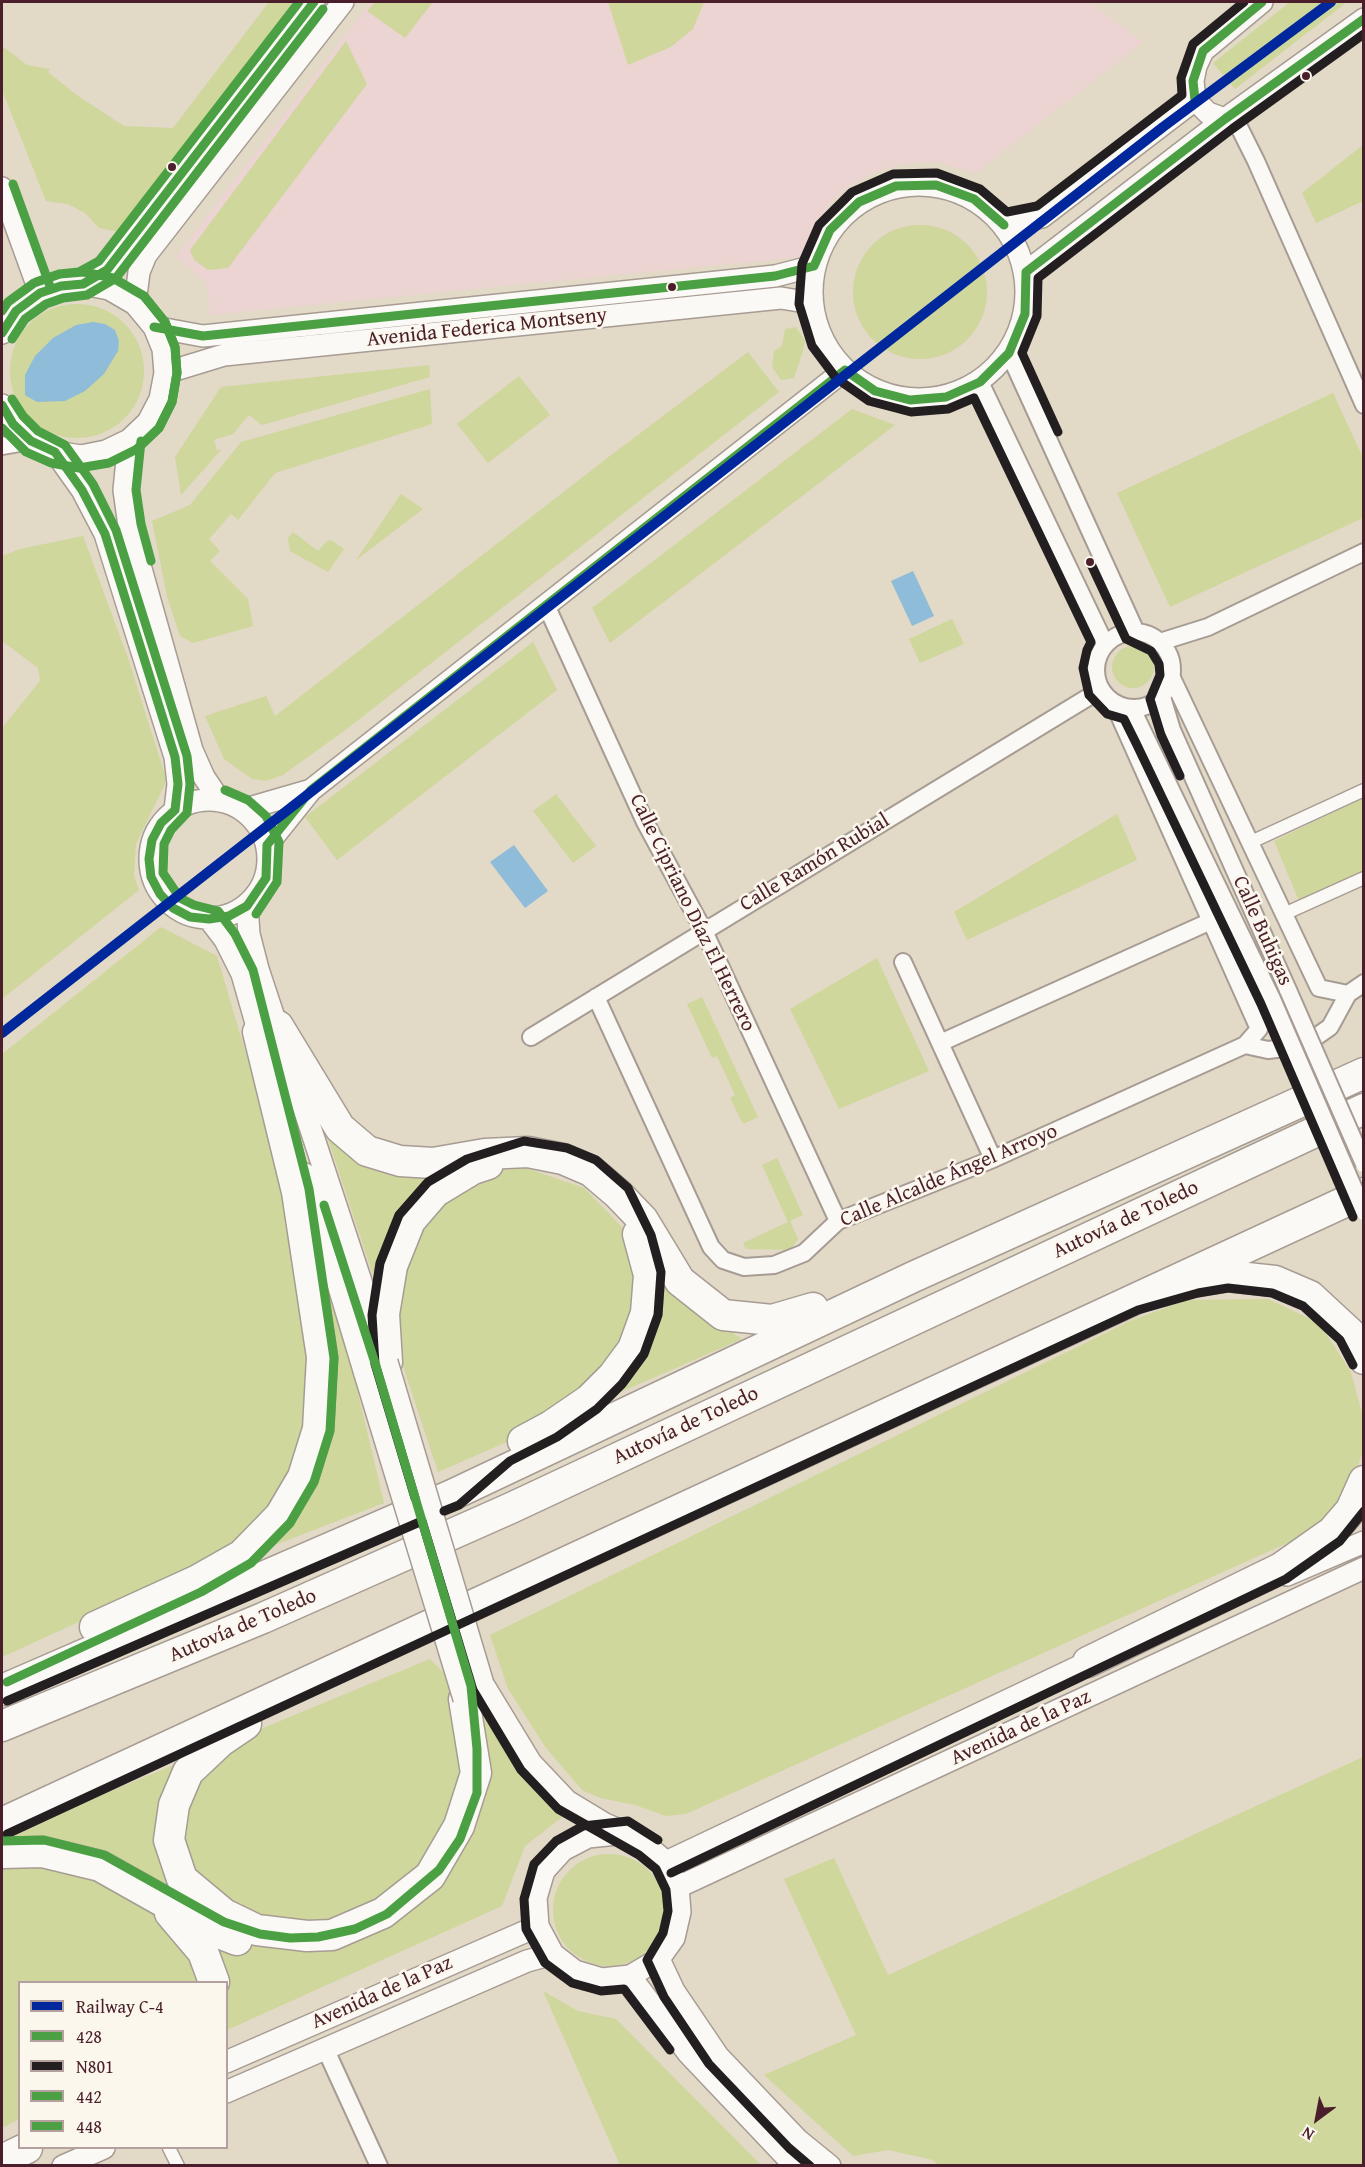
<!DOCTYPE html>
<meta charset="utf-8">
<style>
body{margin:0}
#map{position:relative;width:1365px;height:2167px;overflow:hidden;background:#e2d9c6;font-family:"Gentium Book Plus",serif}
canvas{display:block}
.frame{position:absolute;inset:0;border:3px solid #4a1f2b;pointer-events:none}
.legend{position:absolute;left:18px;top:1981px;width:210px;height:168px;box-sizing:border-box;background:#fbf7ec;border:2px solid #b4a19f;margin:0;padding:8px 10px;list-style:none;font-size:18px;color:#4a1f2b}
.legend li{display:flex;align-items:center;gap:12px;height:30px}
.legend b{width:30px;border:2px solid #b4a19f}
.north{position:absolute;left:1287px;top:2089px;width:60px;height:60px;-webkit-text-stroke:4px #fbf7ec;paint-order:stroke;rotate:212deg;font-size:16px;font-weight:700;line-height:24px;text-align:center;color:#4a1f2b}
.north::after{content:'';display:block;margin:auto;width:21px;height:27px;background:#4a1f2b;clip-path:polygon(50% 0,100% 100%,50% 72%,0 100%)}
</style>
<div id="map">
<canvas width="1365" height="2167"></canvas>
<div class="frame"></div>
<ul class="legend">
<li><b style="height:8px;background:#00289c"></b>Railway C-4</li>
<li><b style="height:8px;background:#4aa043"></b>428</li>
<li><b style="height:8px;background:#231f20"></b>N801</li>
<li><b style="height:8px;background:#4aa043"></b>442</li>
<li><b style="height:8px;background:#4aa043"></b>448</li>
</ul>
<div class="north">N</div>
</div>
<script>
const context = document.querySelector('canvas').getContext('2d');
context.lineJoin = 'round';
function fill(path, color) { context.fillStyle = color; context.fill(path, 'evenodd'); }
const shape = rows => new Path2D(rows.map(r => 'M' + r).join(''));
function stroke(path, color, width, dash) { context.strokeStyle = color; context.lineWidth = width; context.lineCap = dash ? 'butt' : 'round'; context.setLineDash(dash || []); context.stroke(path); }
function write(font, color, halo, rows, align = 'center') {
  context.font = font + ' "Gentium Book Plus",serif'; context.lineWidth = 5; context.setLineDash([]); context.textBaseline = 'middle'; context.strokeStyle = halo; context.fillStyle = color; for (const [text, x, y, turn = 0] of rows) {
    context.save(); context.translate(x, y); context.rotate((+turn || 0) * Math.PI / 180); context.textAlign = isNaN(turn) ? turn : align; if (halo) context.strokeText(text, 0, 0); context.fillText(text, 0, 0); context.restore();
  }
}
const built = shape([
 [371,2,1090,2,1143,42,976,173,936,162,901,164,868,175,835,197,813,230,801,257,210,315,207,284,176,257]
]);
const green = shape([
 [269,2,293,2,120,232,99,228,85,213,68,204,46,201,2,90,2,46,27,65,50,69,48,72,78,96,124,126,173,128],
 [375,2,433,2,405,38,367,11],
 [608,2,704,2,693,29,671,47,628,65],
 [1290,2,1347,2,1235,89,1213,63],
 [346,41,367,84,228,268,208,270,194,260,190,250],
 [1363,145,1363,201,1316,223,1302,193],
 '853 292a67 67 0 1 1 134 0a67 67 0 1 1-134 0Z',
 '10 371a67 67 0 1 1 134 0a67 67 0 1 1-134 0Z',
 [796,327,805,341,803,351,794,378,781,380,772,367,774,351,782,346,785,329],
 [748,352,779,392,348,728,283,775,266,781,252,779,224,759,205,716,266,696,275,716,606,459],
 [429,365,430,377,262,425,249,415,233,434,214,440,217,451,222,449,181,495,175,457,221,387],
 [519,376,550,415,488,463,457,424],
 [430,389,432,424,275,473,238,520,231,514,209,539,220,551,210,561,248,599,253,626,193,643,180,636,167,596,152,521,190,505,241,442],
 [1333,393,1363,458,1363,518,1170,607,1117,493],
 [852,409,895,425,610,643,592,608],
 [401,494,423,509,356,560],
 [293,532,318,551,327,541,331,540,344,549,328,572,290,551,288,538],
 [83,536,128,658,165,775,165,784,136,844,134,875,139,890,2,999,2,728,40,681,38,668,2,641,2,556,20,549],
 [952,619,964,644,920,663,909,639],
 [533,642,557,690,337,860,305,817],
 '1112 667a21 21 0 1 1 42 0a21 21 0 1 1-42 0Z',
 [556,794,596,846,573,863,533,811],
 [1363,798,1363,872,1299,901,1274,841],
 [1117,814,1137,860,967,940,954,912],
 [161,927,217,956,261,1105,344,1334,384,1503,103,1611,2,1657,2,1054],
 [877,958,929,1071,839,1109,790,1009],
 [702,997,758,1117,743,1124,730,1098,735,1095,717,1056,712,1058,687,1004],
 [325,1130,386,1174,438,1175,526,1168,584,1188,619,1224,682,1301,742,1339,438,1472],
 [777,1158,803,1215,790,1221,798,1239,790,1250,746,1249,743,1243,788,1222,762,1165],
 [1268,1299,1319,1323,1351,1372,1363,1417,1363,1450,1350,1490,1325,1526,686,1814,666,1816,635,1805,600,1798,582,1790,546,1748,508,1689,490,1635,1130,1321,1187,1300],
 [430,1659,500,1729,570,1811,525,1846,502,1906,227,2030,226,1982,172,1892,2,1842,2,1836],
 [1363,1757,1363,2165,939,2166,933,2160,888,2150,853,2156,764,2075,856,2035,784,1879,834,1858,888,1975],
 '553 1910a56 56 0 1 1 112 0a56 56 0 1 1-112 0Z',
 [2,1863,39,1864,110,1881,151,1910,194,1957,196,1982,20,1982,19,2119,2,2128],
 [543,1991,578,2011,616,2019,761,2165,620,2165]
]);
const water = shape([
 [93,322,105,324,115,330,119,341,118,351,104,374,85,391,65,401,37,402,25,395,25,375,35,356,53,338,76,325],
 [913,571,934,616,912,626,891,581],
 [514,845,548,891,525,908,490,862]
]);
const pedestrian = shape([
 [1251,842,1364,790],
 [1284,914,1364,878],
 [169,2148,178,2166]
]);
const minor = shape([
 [1233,115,1256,161,1364,405],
 [1009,353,1136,632],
 [980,382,1105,644],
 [2,446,31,441],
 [546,605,645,822,704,931,838,1221],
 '1096 670a38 38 0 1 1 76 0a38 38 0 1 1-76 0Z',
 [1160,642,1208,627,1364,552],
 [1172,678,1319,988,1348,994],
 [1162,697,1172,730,1288,990],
 [1114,704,1259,1029,1245,1045],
 [1132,709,1272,999],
 [903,962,940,1043],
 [596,997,711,1247,723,1260,744,1267,774,1265,804,1253,838,1221,993,1159,1245,1045,1268,1050,1303,1046,1330,1027,1348,994,1364,983],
 [531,1037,1100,690],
 [993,1159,940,1043,1211,921],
 [325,2048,379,2166]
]);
const tertiary = shape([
 [1225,119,1208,113,1195,100,1193,81,1196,66,1203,51,1262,2],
 '812 292a107 107 0 1 1 214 0a107 107 0 1 1-214 0Z',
 [2,188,40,293],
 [1004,225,1042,217,1195,100],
 [1026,272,1225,119,1364,19],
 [83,284,107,270,126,248,314,2],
 [135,304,139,272,146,255,343,2],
 [154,327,203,336,775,276,814,266],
 [2,333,16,311,40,293,61,286,83,284,109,289,135,304,154,327,163,349,165,373,160,399,148,422,129,440,106,451,81,456,55,452,31,441,13,424,2,405],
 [165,373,224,355,781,298,811,303],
 [129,440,124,490,129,526,192,750,204,777,220,801],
 [55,452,82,490,105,534,175,757,178,784,175,810],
 '150 859a59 59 0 1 1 118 0a59 59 0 1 1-118 0Z',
 [242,810,311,790],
 [267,845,311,790,845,370],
 [247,906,249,934,258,969,379,1336],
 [209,919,225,940,242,974,262,1044],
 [305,1174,365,1374],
 [1287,1575,1364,1542],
 [483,1684,531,1763,567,1801,605,1824,626,1833,646,1845,666,1862,678,1887,680,1912,674,1938,659,1959,630,1976,602,1979,575,1971,553,1954,538,1926,536,1898,544,1871,563,1850,588,1837,626,1833],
 [666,1862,1099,1657],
 [678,1887,1364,1568],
 [659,1959,674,1991,718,2056,798,2140,830,2166],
 [630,1976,688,2053,795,2166],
 [226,2062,538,1926],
 [226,2092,527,1961,553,1954],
 [63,2166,104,2148]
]);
const motorway = shape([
 [278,1026,340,1128,367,1151,400,1161,433,1163,485,1154,528,1152,563,1159,591,1171,618,1194,643,1220,680,1281,723,1315,772,1320,813,1308],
 [1192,1282,1228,1276,1275,1281,1310,1296,1350,1333,1364,1359],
 [387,1362,384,1314,392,1266,410,1221,435,1192,473,1169,488,1164],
 [523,1441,551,1426,589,1400,613,1376,633,1349,646,1313,649,1275,638,1234],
 [95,1627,196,1581,242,1555,280,1516,303,1477,318,1429,322,1357,297,1192,258,1032],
 [1088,1662,1281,1568,1332,1532,1351,1510,1364,1481],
 [2,1690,452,1495,913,1277,1364,1073],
 [246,1724,221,1741,188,1772,174,1805,169,1840,182,1879,224,1914,257,1930,307,1936,332,1935,383,1913,430,1876,459,1826,476,1773,464,1699],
 [2,1726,263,1618,511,1508,1364,1109],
 [2,1823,1364,1193],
 [2,1853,42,1852,100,1866,219,1933,237,1940],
 [170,1913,203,1952,214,1982],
 [2,2160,27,2148]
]);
const minorBridge = shape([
 [1288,990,1364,1164],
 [1272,999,1364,1212]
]);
const tertiaryBridge = shape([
 [387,1362,483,1684],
 [365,1374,464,1699]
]);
const bus1 = shape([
 [1195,100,1193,81,1203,51,1262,2],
 [814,266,830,230,859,202,896,186,936,185,974,199,1004,225],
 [1026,272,1225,119,1364,19],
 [154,327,203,336,775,276,814,266],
 [2,333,16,311,40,293,61,286,83,284,107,270,314,2],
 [845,370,875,391,910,400,946,397,980,382,1009,353,1025,314,1026,272],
 [2,405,13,424,31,441,55,452,82,490,105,534,175,757,178,784,175,810],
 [175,810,161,823,152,840,149,859,151,877,160,894,173,908,190,917,209,919,229,916,247,906,266,878,267,845],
 [267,845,311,790,845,370]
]);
const bus2 = shape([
 [1244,2,1193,44,1181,78,1182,95,1037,206,1007,212,980,189,937,173,893,174,852,192,819,225,802,264,799,304,812,346,836,378,869,401,911,412,948,409,974,398,1091,642,1087,650,1083,668,1089,695,1107,714,1124,719,1136,743,1261,1004,1353,1217],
 [1058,432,1022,353,1037,316,1038,278,1232,129,1364,34],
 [1090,562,1126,639,1151,651,1159,664,1160,675,1150,699,1161,735,1180,776],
 [415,1498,375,1364,372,1315,380,1263,399,1215,428,1182,467,1159,524,1141,567,1148,596,1160,628,1188,651,1235,661,1272,658,1315,644,1354,622,1384,597,1409,557,1437,510,1461,459,1505,444,1511],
 [7,1701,422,1521,473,1690,521,1770,558,1809,639,1855,656,1869,666,1890,668,1911,663,1933,647,1960,664,1997,709,2064,789,2148,810,2166],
 [7,1834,1138,1310,1198,1293,1228,1288,1272,1293,1303,1306,1340,1340,1353,1365],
 [658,1840,628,1821,583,1826,556,1841,534,1864,524,1899,526,1929,545,1963,572,1983,601,1991,624,1989,670,2050],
 [671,1873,1286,1579,1340,1541,1364,1511]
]);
const bus3 = shape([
 [13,184,51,289],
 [36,282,59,274,79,272,99,261,299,2],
 [2,311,8,302,34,283,60,274,84,272,113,278,144,296,165,322,175,347,177,373,172,402,159,428,137,449],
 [141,441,136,490,141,524,151,561],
 [225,790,248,800,266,816,279,842,277,882,256,914],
 [7,1682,201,1592,251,1563,290,1523,314,1482,330,1431,334,1358,309,1189,253,970,235,934,218,911,194,905,180,898,163,873,164,844,171,830,187,813,190,784,187,756,116,530,93,484,65,445,38,431,23,416,12,399],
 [2,1841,44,1840,104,1855,224,1922,260,1934,290,1938,318,1937,355,1929,387,1914,439,1870,460,1839,477,1793,477,1749,471,1686,376,1366,324,1205]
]);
const bus4 = shape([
 [12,339,25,319,46,304,63,298,87,295,116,278,323,9],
 [2,428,26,452,51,463,79,468,109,463,137,449,159,428,172,402,177,373,175,347,165,322,144,296]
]);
const rail1 = shape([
 [2,1033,1163,127,1331,2]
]);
const markers = [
 [1306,76,5,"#4a1f2b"],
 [172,167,5,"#4a1f2b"],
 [672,287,5,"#4a1f2b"],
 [1090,562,5,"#4a1f2b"]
];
const streetNames = [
 ["Avenida Federica Montseny",487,328,-6],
 ["Calle Ramón Rubial",815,863,-31],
 ["Calle Cipriano Díaz El Herrero",692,913,64],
 ["Calle Buhigas",1262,931,66],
 ["Calle Alcalde Ángel Arroyo",949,1176,-23],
 ["Autovía de Toledo",1126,1220,-25],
 ["Autovía de Toledo",686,1426,-25],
 ["Autovía de Toledo",243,1626,-23],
 ["Avenida de la Paz",1021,1728,-25],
 ["Avenida de la Paz",382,1993,-24]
];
fill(built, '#ecd4d2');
fill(green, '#cfd79c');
fill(water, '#8fbcd8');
stroke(pedestrian, '#a79c93', 15);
stroke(minor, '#a79c93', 20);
stroke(tertiary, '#a79c93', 24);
stroke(motorway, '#a79c93', 33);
stroke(pedestrian, '#fbf9f6', 12);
stroke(minor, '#fbf9f6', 16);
stroke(tertiary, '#fbf9f6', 21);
stroke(motorway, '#fbf9f6', 30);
stroke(minorBridge, '#a79c93', 20, []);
stroke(tertiaryBridge, '#a79c93', 24, []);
stroke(minorBridge, '#fbf9f6', 16);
stroke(tertiaryBridge, '#fbf9f6', 21);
stroke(bus1, '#4aa043', 9);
stroke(bus2, '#231f20', 9);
stroke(bus3, '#4aa043', 9);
stroke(bus4, '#4aa043', 9);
stroke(rail1, '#00289c', 10);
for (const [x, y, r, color] of markers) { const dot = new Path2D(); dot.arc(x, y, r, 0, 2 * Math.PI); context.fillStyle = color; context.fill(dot); stroke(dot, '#fbf7ec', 2); }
write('21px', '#4a1f2b', '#fbf7ec', streetNames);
</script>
